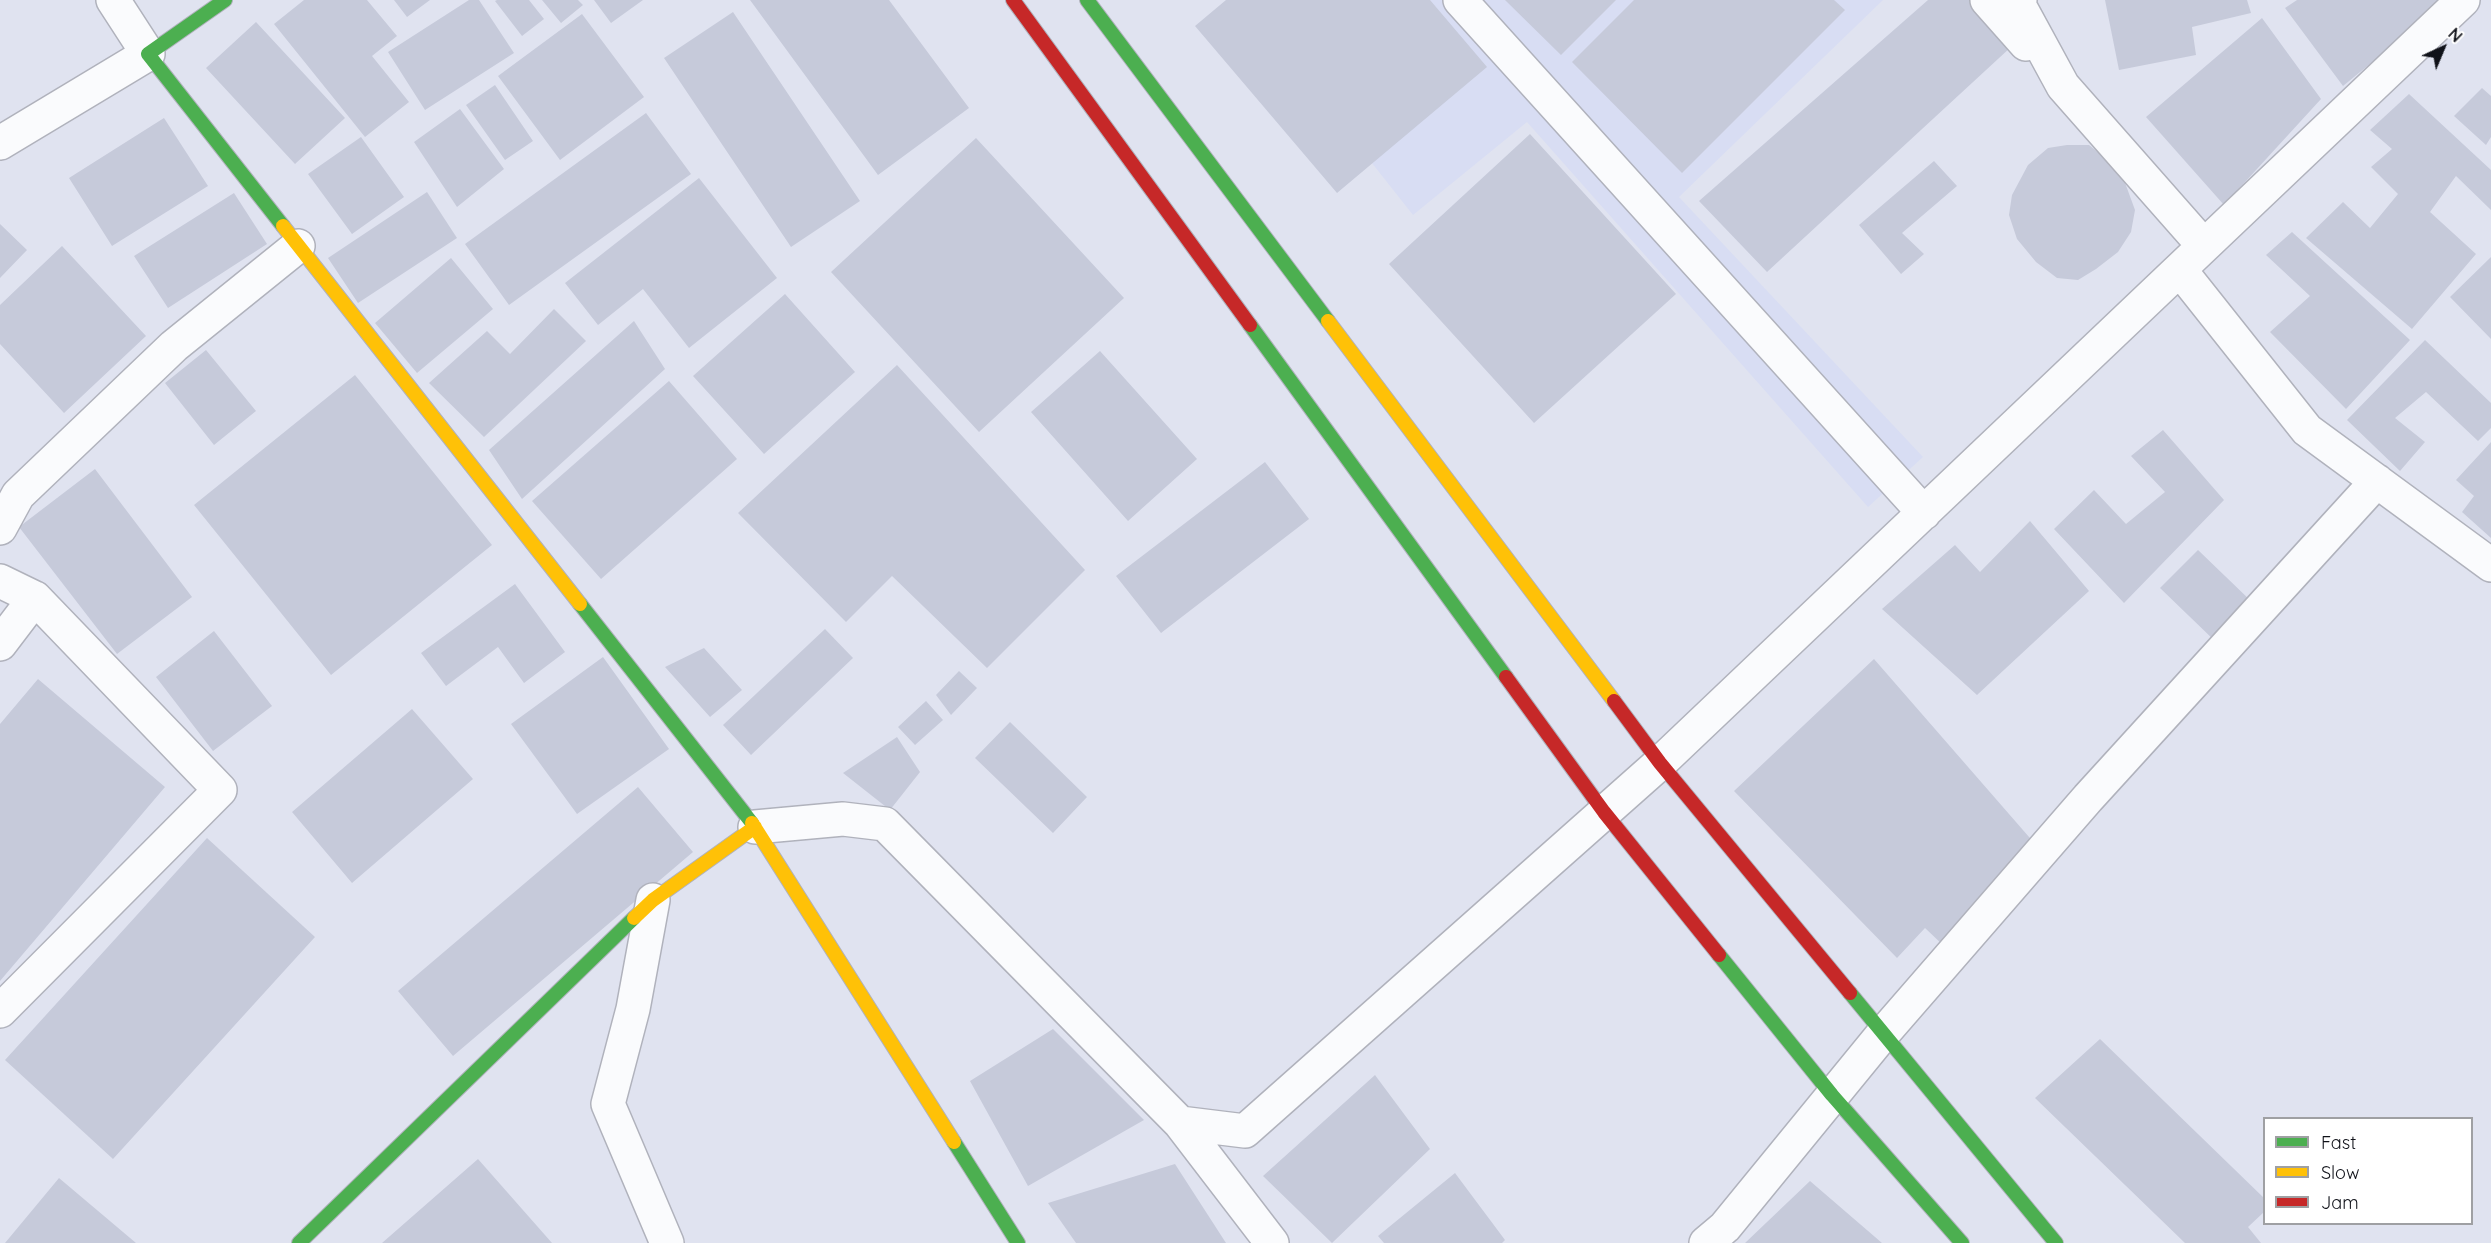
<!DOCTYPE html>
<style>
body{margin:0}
#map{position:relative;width:2491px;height:1243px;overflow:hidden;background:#e0e3f0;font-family:Quicksand,sans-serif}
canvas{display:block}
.legend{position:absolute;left:2263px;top:1117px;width:210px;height:108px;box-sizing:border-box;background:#fff;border:2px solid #9fa0a3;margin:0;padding:8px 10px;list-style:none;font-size:18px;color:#101219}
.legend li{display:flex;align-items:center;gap:12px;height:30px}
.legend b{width:30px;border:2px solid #9fa0a3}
.north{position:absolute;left:2413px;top:18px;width:60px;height:60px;-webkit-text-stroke:4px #fff;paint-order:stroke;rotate:44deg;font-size:16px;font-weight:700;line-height:24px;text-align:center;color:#101219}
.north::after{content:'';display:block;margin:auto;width:21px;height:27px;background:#101219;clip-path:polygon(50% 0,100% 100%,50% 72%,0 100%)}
</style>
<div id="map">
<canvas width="2491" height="1243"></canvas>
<ul class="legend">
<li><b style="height:8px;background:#4caf50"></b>Fast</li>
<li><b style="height:8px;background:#ffc107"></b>Slow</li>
<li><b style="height:8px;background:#c62828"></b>Jam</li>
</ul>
<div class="north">N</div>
</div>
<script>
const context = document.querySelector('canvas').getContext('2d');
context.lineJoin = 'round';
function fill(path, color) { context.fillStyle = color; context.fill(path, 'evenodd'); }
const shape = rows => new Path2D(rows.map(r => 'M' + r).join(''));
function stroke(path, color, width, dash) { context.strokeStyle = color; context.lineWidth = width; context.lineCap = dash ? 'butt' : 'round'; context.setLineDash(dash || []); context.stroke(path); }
const built = shape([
 [1243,0,1883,0,1679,197,1923,457,1868,507,1527,122,1413,215]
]);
const building = shape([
 [304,0,367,0,397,36,372,56,409,102,365,137,274,24],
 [394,0,430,0,407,17],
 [469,0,479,0,514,53,425,110,388,52],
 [497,0,529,0,544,19,522,36,495,1],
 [542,0,578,0,583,5,561,23],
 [594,0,643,0,611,23],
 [750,0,889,0,969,108,878,175],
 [1226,0,1430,0,1487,67,1337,193,1195,26],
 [1505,0,1616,0,1561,55],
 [1634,0,1834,0,1845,10,1682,173,1572,62],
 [1928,0,1971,0,2011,47,1767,272,1699,201],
 [2105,0,2247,0,2251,13,2192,27,2196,55,2119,70],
 [2297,0,2448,0,2343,86,2285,8],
 [733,12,860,201,791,247,664,58],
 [582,14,644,97,560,160,498,76],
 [2262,18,2321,99,2224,205,2146,117],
 [256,22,345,118,295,164,206,68],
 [495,85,533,141,505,160,466,105],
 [2482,88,2491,96,2491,137,2486,145,2454,116],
 [2409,94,2491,170,2491,210,2456,176,2430,212,2476,254,2412,329,2306,238,2343,202,2370,228,2398,194,2371,167,2392,149,2370,130],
 [460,109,504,169,457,207,414,142],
 [646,113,691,174,509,305,465,244],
 [164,118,208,186,112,246,69,178],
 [1530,134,1676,294,1534,423,1389,264],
 [361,137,404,197,352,234,308,174],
 [976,138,1124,298,979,432,831,272],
 [2067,145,2089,145,2109,161,2124,180,2135,210,2131,232,2118,252,2096,269,2078,280,2057,278,2036,262,2017,239,2009,215,2012,195,2028,165,2048,148],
 [1934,161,1957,186,1902,233,1924,254,1901,274,1859,225],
 [699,178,777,278,689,348,643,289,598,325,565,283],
 [427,192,457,238,358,303,328,258],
 [234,193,267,244,168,308,134,256],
 [0,224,27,250,0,278],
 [2292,232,2410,340,2346,409,2270,332,2310,296,2266,255],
 [62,246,146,336,64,413,0,344,0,305],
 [2491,257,2491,339,2450,297],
 [451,258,493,309,417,373,375,323],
 [785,294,855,372,764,454,693,376],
 [554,309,586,341,484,437,429,383,487,331,510,354],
 [634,321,665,369,522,499,489,450],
 [2425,340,2491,403,2491,428,2478,441,2426,392,2395,418,2425,442,2400,471,2347,420],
 [206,350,256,411,214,445,165,383],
 [1100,351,1197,459,1128,521,1031,412],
 [897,365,1085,570,987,668,892,576,846,622,738,513],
 [355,375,492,545,331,675,194,505],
 [669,381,737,459,601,579,532,501],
 [2163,430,2224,500,2124,603,2054,529,2094,490,2126,524,2165,492,2131,456],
 [2491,442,2491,538,2462,512,2474,496,2456,480],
 [1265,462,1309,519,1161,633,1116,576],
 [95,469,192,597,117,654,19,527],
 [2030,521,2089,591,1977,695,1882,609,1955,545,1980,572],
 [2198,550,2252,602,2217,643,2160,588],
 [515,584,565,652,524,683,498,647,446,686,421,653],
 [825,629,853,658,751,755,723,725],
 [214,631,272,706,213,751,156,677],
 [704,648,742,690,710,717,665,667],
 [603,657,669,749,577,814,511,724],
 [1874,659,2036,845,1945,947,1925,928,1897,958,1734,791],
 [959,671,977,688,951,715,936,695],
 [38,679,165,787,0,981,0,724],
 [926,701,943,720,915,745,898,727],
 [412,709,473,779,352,883,292,812],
 [1010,722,1087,797,1053,833,975,758],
 [897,737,920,772,890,810,843,773],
 [638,787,693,852,453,1056,398,991],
 [207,838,315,937,113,1159,5,1060],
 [1053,1029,1144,1120,1028,1186,970,1081],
 [2100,1039,2264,1198,2264,1212,2248,1227,2261,1243,2185,1243,2035,1098],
 [1375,1075,1430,1149,1332,1243,1263,1176],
 [478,1159,552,1243,382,1243],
 [1175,1164,1226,1243,1076,1243,1048,1203],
 [1455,1173,1505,1240,1502,1243,1384,1243,1378,1236],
 [59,1178,136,1243,5,1243],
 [1810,1181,1882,1243,1745,1243]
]);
const street = shape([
 [1460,0,1924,513],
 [1987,0,2026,44],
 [2020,0,2019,5,2063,86,2204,246],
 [0,143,148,54,113,0],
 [2180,270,2307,430,2491,565],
 [0,528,18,495,174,346,298,246],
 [0,581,35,598,220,790,0,1011],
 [0,644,35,598],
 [755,827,843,819,885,824,1180,1123,1245,1131,1660,763,2463,0],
 [653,900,633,1009,608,1104,667,1243],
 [1180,1123,1272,1243],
 [1706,1243,1725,1227,1882,1035,2088,798,2377,481]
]);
const fast = shape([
 [225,0,148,54,283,226],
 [1087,0,1328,321],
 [1250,325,1506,677],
 [580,604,752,823],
 [1719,955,1832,1095,1962,1243],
 [1850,993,2056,1243],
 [954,1142,1018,1243],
 [299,1243,634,918]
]);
const slow = shape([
 [283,226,580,604],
 [1328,321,1614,701],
 [752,823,954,1142],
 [634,918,653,900,755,827]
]);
const jam = shape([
 [1013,0,1250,325],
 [1506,677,1604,812,1719,955],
 [1614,701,1660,763,1850,993]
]);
fill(built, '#d8ddf3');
fill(building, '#c6cada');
stroke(street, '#b0b2bc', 36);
stroke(fast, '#b0b2bc', 16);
stroke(slow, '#b0b2bc', 16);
stroke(jam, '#b0b2bc', 16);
stroke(street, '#fafbfd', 33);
stroke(fast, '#4caf50', 14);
stroke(slow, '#ffc107', 14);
stroke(jam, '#c62828', 14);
</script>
